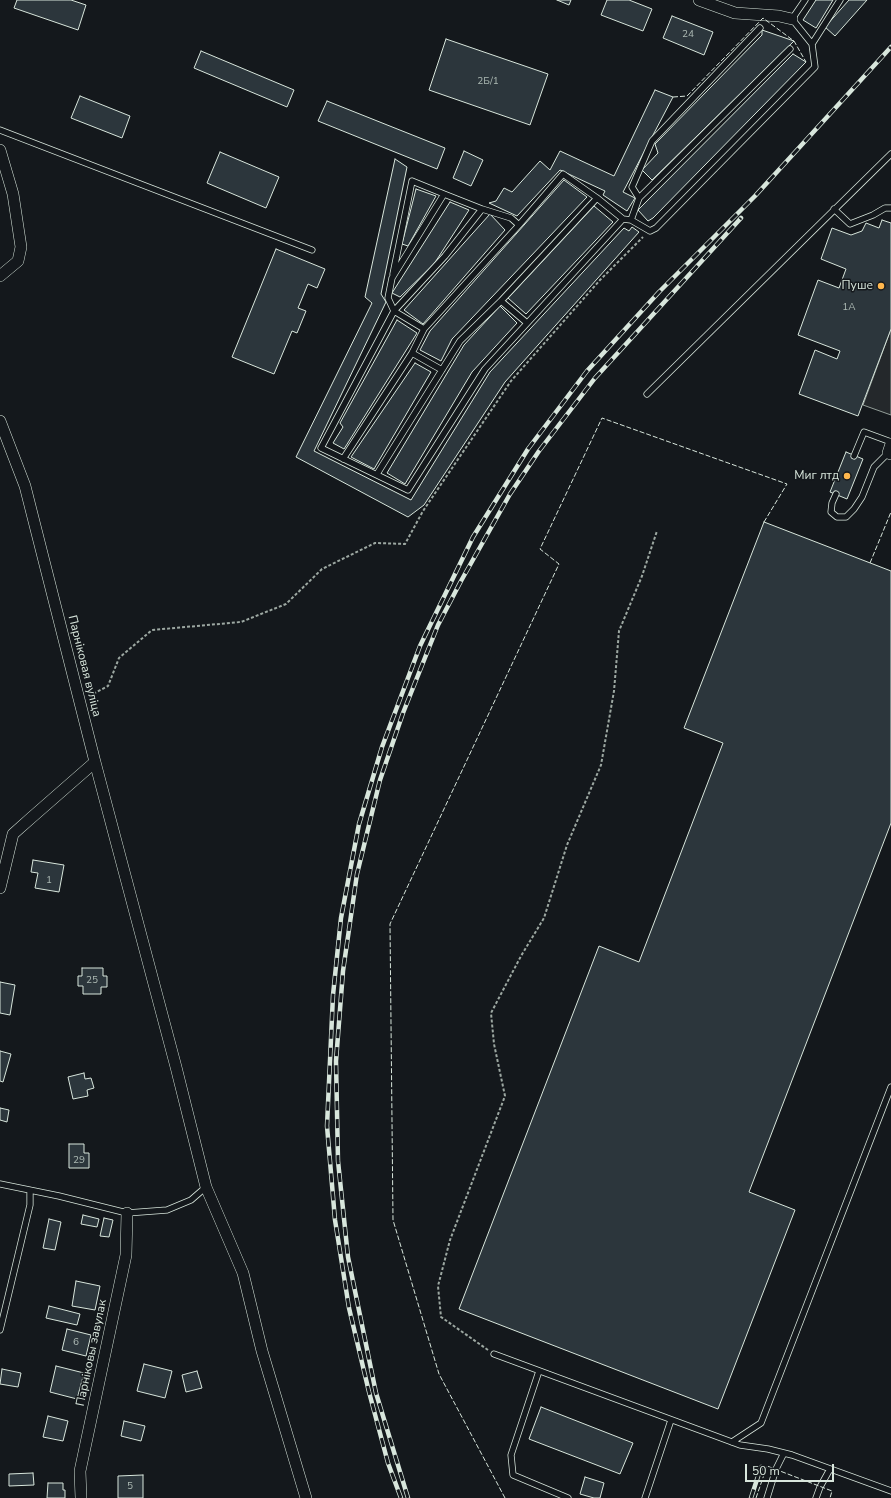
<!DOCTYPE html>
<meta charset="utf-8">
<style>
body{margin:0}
#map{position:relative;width:891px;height:1498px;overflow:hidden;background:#14181c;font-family:"Nunito Sans",sans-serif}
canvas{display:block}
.scale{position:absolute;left:745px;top:1464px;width:89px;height:18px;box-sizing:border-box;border:2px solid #d8e6dc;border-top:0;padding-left:5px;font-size:12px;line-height:14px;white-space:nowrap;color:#d8e6dc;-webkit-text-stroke:3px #14181c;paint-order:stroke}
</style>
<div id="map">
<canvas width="891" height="1498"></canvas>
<div class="scale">50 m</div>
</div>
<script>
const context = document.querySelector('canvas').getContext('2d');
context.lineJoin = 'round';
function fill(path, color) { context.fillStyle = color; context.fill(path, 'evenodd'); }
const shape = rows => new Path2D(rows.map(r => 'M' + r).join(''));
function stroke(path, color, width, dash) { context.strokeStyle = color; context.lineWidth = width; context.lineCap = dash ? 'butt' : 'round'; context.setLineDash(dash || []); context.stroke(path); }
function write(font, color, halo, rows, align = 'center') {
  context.font = font + ' "Nunito Sans",sans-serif'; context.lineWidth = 3; context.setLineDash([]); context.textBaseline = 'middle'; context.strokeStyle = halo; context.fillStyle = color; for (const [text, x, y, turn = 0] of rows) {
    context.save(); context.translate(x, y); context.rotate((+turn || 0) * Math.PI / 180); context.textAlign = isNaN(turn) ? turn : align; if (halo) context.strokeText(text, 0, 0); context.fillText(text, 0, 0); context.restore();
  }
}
const parking = shape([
 [891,329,891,415,863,405,891,329]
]);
const building = shape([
 [17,0,71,0,86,5,78,30,14,8,17,0],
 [557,0,571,0,569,5,557,0],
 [607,0,629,0,652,9,643,31,601,15,607,0],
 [816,0,833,0,816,28,803,20,816,0],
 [849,0,867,0,835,36,825,27,849,0],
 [672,16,713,32,704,55,663,38,672,16],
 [762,30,794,41,652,180,642,170,658,153,655,144,762,35,762,30],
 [446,39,548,74,530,125,429,90,446,39],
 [201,51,294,90,287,107,194,68,201,51],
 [793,54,806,62,653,218,648,221,638,210,793,54],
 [655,90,673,97,623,192,635,198,627,211,603,195,605,191,560,170,517,216,489,203,496,201,504,188,512,192,540,161,550,170,560,151,614,176,655,90],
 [80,96,130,116,122,138,71,118,80,96],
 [327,101,445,148,437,169,318,121,327,101],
 [464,151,483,160,471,186,453,178,464,151],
 [220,152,279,177,266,208,207,183,220,152],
 [395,159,407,167,381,294,386,302,314,451,411,500,490,372,624,228,629,231,632,227,639,232,505,382,424,505,408,517,296,457,372,303,365,297,395,159],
 [564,180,587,197,452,339,441,361,420,350,430,331,564,180],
 [416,189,436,196,408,246,402,244,416,189],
 [450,202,469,210,434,264,400,297,392,293,450,202],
 [594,206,613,222,526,314,508,298,594,206],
 [490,214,505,230,423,324,404,310,490,214],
 [882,220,891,223,891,329,858,416,799,394,815,350,837,359,840,351,798,335,818,280,839,288,846,269,821,259,832,228,851,235,862,231,866,223,879,228,882,220],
 [276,249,325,269,317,288,308,284,298,308,306,311,297,333,292,331,274,374,232,357,276,249],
 [500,306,517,323,472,372,405,484,387,473,464,345,500,306],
 [397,320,417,333,344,449,333,443,343,427,340,423,397,320],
 [415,363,431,372,374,469,351,457,415,363],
 [846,452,863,459,847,499,830,492,846,452],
 [764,522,891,571,891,823,749,1192,795,1210,718,1409,459,1309,599,946,639,962,723,743,684,728,764,522],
 [33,860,64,865,59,892,35,888,38,873,31,872,33,860],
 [82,968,103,968,103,976,107,976,107,987,101,987,101,994,83,994,83,986,78,986,78,976,82,976,82,968],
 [0,982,15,985,10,1015,0,1013,0,982],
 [0,1051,11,1054,3,1082,0,1081,0,1051],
 [84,1073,85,1079,91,1078,94,1088,87,1090,88,1096,73,1099,68,1077,84,1073],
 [0,1108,9,1110,7,1122,0,1120,0,1108],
 [69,1144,84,1144,84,1153,89,1153,89,1168,69,1168,69,1144],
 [83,1215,99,1219,97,1227,81,1224,83,1215],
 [104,1218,113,1220,109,1237,100,1236,104,1218],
 [49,1219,61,1222,55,1250,43,1248,49,1219],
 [76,1281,100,1286,95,1310,72,1306,76,1281],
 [49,1306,80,1314,77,1325,46,1318,49,1306],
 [67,1329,91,1335,86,1356,62,1350,67,1329],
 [144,1364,172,1371,165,1398,137,1391,144,1364],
 [56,1366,84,1373,77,1399,50,1392,56,1366],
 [2,1369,21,1373,18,1387,0,1384,2,1369],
 [197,1371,202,1388,186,1392,182,1375,197,1371],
 [541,1407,633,1443,620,1474,529,1439,541,1407],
 [48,1416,68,1421,63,1441,43,1437,48,1416],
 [124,1421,145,1426,141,1441,121,1436,124,1421],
 [33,1473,34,1485,9,1486,9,1474,33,1473],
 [143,1475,143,1498,118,1498,118,1476,143,1475],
 [585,1477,604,1483,600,1498,594,1498,580,1494,585,1477],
 [48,1483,63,1483,63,1490,65,1490,65,1498,47,1498,48,1483]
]);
const path = shape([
 [89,696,108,686,119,658,152,630,241,622,286,604,322,569,375,543,405,544,423,511,511,381,600,280,643,237],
 [488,1350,441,1317,438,1286,450,1240,505,1096,494,1044,491,1013,521,956,544,918,567,845,601,765,614,691,619,631,642,576,657,531]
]);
const service = shape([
 [812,44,840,0],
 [0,130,312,250],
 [639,198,632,187,652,141,760,28],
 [834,209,850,224,873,215,885,208,891,208],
 [623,219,597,198,563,174,519,225,511,218,482,209,445,256,394,311,321,448,408,490,485,369,623,219,631,220,650,231,656,228,815,67,812,44,792,19,805,0],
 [631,220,639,198,790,49],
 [393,274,412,181,444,194],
 [501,301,527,323],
 [424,329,394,311,388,298,392,278,444,194,482,209],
 [412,353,442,370],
 [647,394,891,154],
 [854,456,864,432,891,442],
 [343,459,412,353,424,329,519,225],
 [377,474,460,341,501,301,597,198],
 [836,494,832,503,831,512,837,517,846,517,854,509,862,497,874,467,888,453],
 [0,1184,59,1196,127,1213,167,1210,191,1200,206,1187],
 [0,1330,30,1205,30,1190],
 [494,1354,740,1445,768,1449,792,1455,891,1491],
 [539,1371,511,1455,513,1475,568,1498],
 [732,1442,761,1423,891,1087],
 [645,1498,671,1420],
 [767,1498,776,1469,784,1453],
 [816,1498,820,1487,830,1469]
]);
const minor = shape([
 [699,0,735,13,779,16,792,19],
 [0,150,13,194,21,247,18,261,0,276],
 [0,421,25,486,95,762,31,818,13,834,0,888],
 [891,444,888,453,891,454],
 [95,762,176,1067,206,1187,243,1273,262,1351,306,1498],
 [81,1498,80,1471,126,1255,127,1213]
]);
const rail = shape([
 [401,1498,388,1463,369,1392,349,1308,335,1220,327,1126,333,995,341,918,359,824,382,747,420,646,473,537,528,449,587,371,659,292,755,196,891,47],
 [408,1498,376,1393,348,1257,338,1161,336,1061,343,971,357,874,380,780,403,713,438,625,461,581,510,494,539,451,595,378,741,218],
 [751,1498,761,1467]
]);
const fence = shape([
 [673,97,687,96,763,18,794,41,806,62],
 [870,563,891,512],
 [505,1498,439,1374,393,1220,390,924,559,564,540,549,602,418,787,484,764,522],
 [756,1498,767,1466,832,1491,830,1498]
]);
const markers = [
 [881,286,4,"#ffb74d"],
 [847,476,4,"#ffb74d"]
];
const numberNames = [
 ["24",688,35],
 ["2Б/1",488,82],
 ["1А",849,308],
 ["1",49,881],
 ["25",92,981],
 ["29",79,1161],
 ["6",76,1343],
 ["5",130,1487]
];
const poiNames = [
 ["Пуше",873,286],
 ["Миг лтд",839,476]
];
const streetNames = [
 ["Парніковая вуліца",84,666,76],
 ["Парніковы завулак",92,1353,-78]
];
fill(parking, '#24282b');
stroke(parking, '#939e99', 1);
fill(building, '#2c363c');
stroke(building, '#d8e6dc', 1);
stroke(service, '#d8e6dc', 7);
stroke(minor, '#d8e6dc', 12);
stroke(path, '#9da8a2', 2, [3, 2]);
stroke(service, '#14181c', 5.5);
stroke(minor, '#14181c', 11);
stroke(rail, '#d8e6dc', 4.5);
stroke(rail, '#14181c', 3, [9]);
stroke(fence, '#d8e6dc', 1, [5, 2]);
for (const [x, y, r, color] of markers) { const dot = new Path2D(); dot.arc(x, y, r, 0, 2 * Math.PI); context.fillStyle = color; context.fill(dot); stroke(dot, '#14181c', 1.5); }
write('10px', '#adbab4', null, numberNames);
write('12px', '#d8e6dc', '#14181c', poiNames, 'right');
write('12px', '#d8e6dc', '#14181c', streetNames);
</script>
